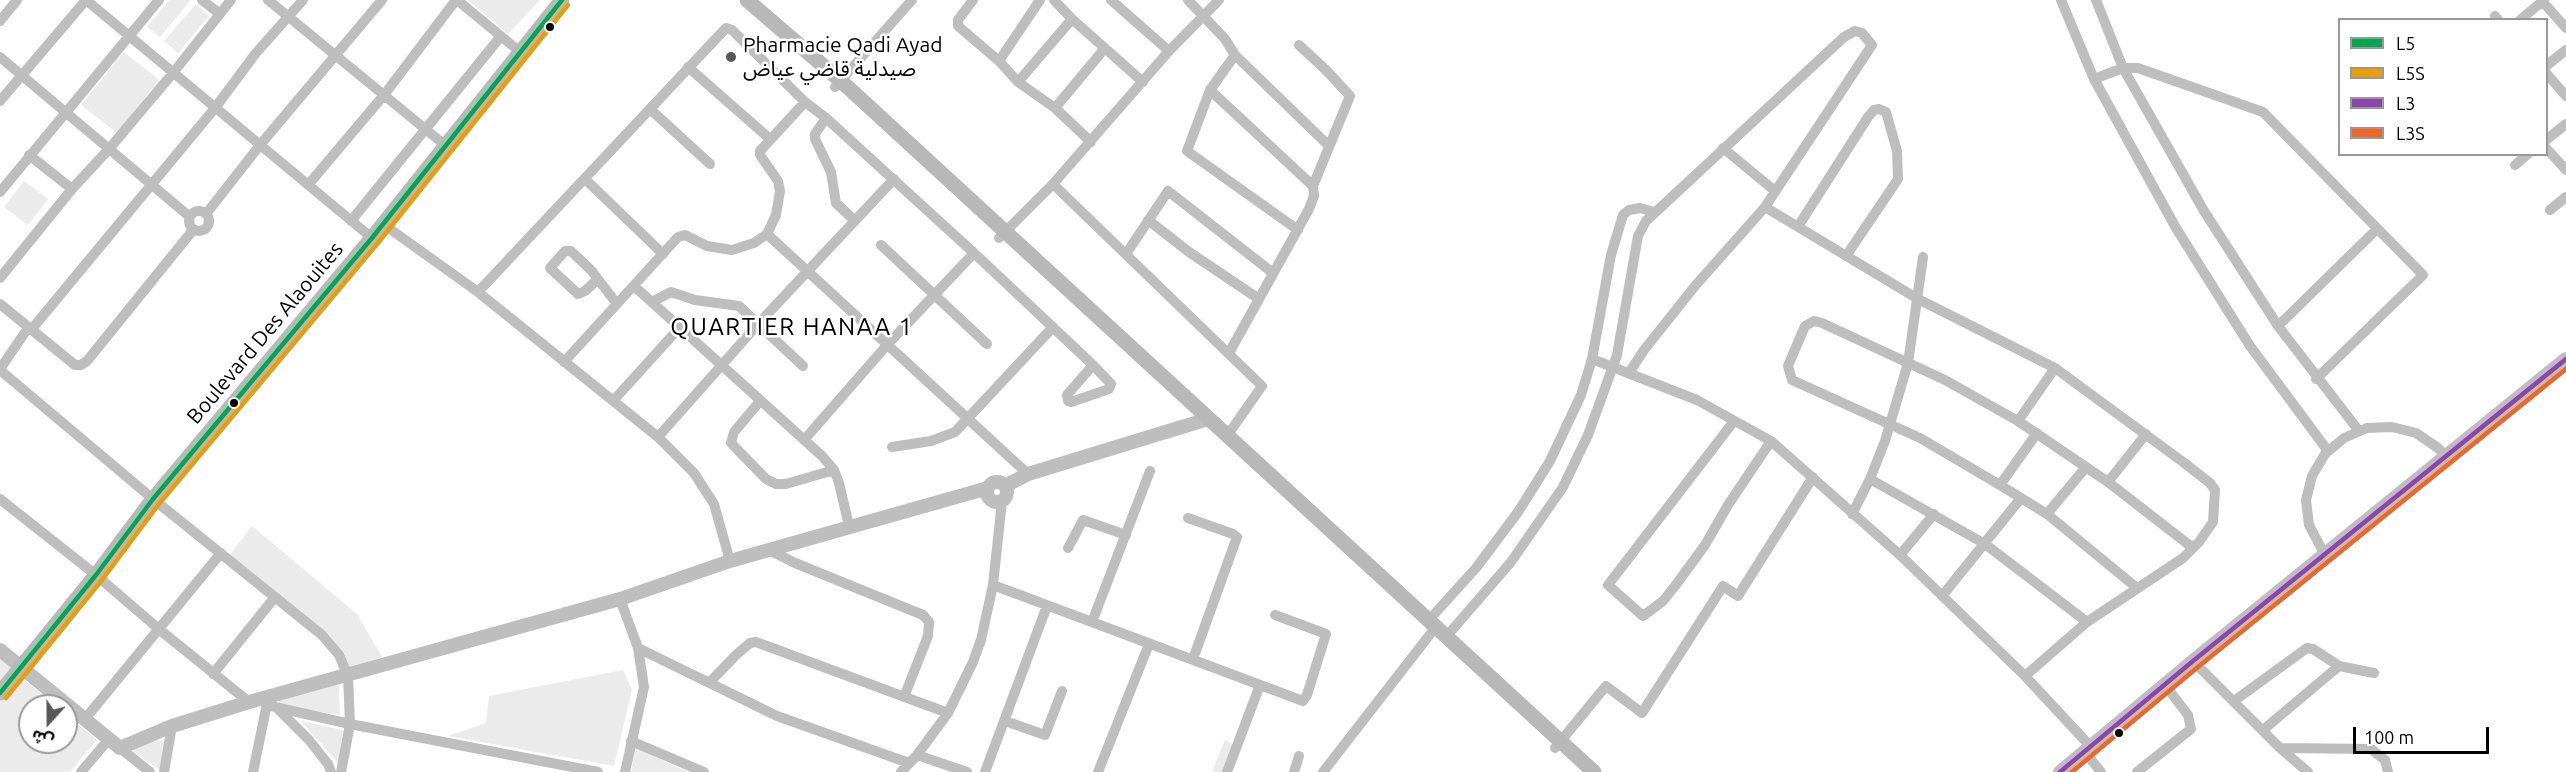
<!DOCTYPE html>
<meta charset="utf-8">
<style>
body{margin:0}
#map{position:relative;width:2566px;height:772px;overflow:hidden;background:#fff;font-family:Ubuntu,"Noto Sans Arabic",sans-serif}
canvas{display:block}
.legend{position:absolute;left:2338px;top:18px;width:210px;height:138px;box-sizing:border-box;background:#fff;border:2px solid #999;margin:0;padding:8px 10px;list-style:none;font-size:18px;color:#000}
.legend li{display:flex;align-items:center;gap:12px;height:30px}
.legend b{width:30px;border:2px solid #999}
.north{position:absolute;left:18px;top:694px;width:60px;height:60px;box-sizing:border-box;background:#fff;border:2px solid #999;border-radius:50%;rotate:201deg;font-size:16px;font-weight:700;line-height:24px;text-align:center;color:#000}
.north::after{content:'';display:block;margin:auto;width:21px;height:27px;background:#595959;clip-path:polygon(50% 0,100% 100%,50% 72%,0 100%)}
.scale{position:absolute;left:2353px;top:727px;width:136px;height:27px;box-sizing:border-box;border:3px solid #000;border-top:0;padding-left:8px;font-size:18px;line-height:21px;white-space:nowrap;color:#000;-webkit-text-stroke:4px #fff;paint-order:stroke}
</style>
<div id="map">
<canvas width="2566" height="772"></canvas>
<ul class="legend">
<li><b style="height:8px;background:#00a651"></b>L5</li>
<li><b style="height:8px;background:#eb9e00"></b>L5S</li>
<li><b style="height:8px;background:#8e44ad"></b>L3</li>
<li><b style="height:8px;background:#f26522"></b>L3S</li>
</ul>
<div class="north">ش</div>
<div class="scale">100 m</div>
</div>
<script>
const context = document.querySelector('canvas').getContext('2d');
context.lineJoin = 'round';
function fill(path, color) { context.fillStyle = color; context.fill(path, 'evenodd'); }
const shape = rows => new Path2D(rows.map(r => 'M' + r).join(''));
function stroke(path, color, width, dash) { context.strokeStyle = color; context.lineWidth = width; context.lineCap = dash ? 'butt' : 'round'; context.setLineDash(dash || []); context.stroke(path); }
function write(font, color, halo, rows, align = 'center') {
  context.font = font + ' Ubuntu,"Noto Sans Arabic",sans-serif'; context.lineWidth = 5; context.setLineDash([]); context.textBaseline = 'middle'; context.strokeStyle = halo; context.fillStyle = color; for (const [text, x, y, turn = 0] of rows) {
    context.save(); context.translate(x, y); context.rotate((+turn || 0) * Math.PI / 180); context.textAlign = isNaN(turn) ? turn : align; if (halo) context.strokeText(text, 0, 0); context.fillText(text, 0, 0); context.restore();
  }
}
const green = shape([
 [169,0,191,0,160,37,147,27],
 [468,0,540,0,508,34],
 [196,4,209,16,178,53,164,41],
 [124,52,159,80,117,133,81,105],
 [24,181,48,199,28,225,4,207],
 [252,526,357,614,382,657,350,669,330,636,230,555],
 [0,659,56,706,30,706,30,742,66,742,66,714,97,740,70,772,0,772],
 [623,670,632,690,614,766,448,736,486,723,489,696],
 [339,684,340,715,280,706,278,700],
 [301,721,343,730,338,763,322,745],
 [166,739,160,770,133,752,133,747],
 [1225,740,1239,747,1229,772,1212,772],
 [636,747,674,766,689,772,631,772]
]);
const minor = shape([
 [202,0,220,14],
 [268,0,446,146],
 [457,0,519,51],
 [973,0,958,20,958,26,999,61],
 [1040,0,999,61,1018,82,1055,108,1091,142],
 [1054,0,1072,19,1143,82],
 [1111,0,1169,51],
 [1188,0,1225,39,1235,55,1328,145],
 [2061,0,2094,79,2176,228,2250,346,2328,451],
 [2096,0,2123,68,2204,211,2278,326,2359,431],
 [2542,1,2566,28],
 [2495,16,2498,20],
 [2520,20,2544,0],
 [0,21,17,0],
 [1235,55,1210,90,1187,151,1298,230],
 [0,57,190,217],
 [2546,66,2566,50],
 [688,67,770,139],
 [2546,73,2566,96],
 [2094,79,2123,68,2138,68,2263,112,2423,275,2316,379],
 [1018,82,1072,19],
 [835,87,912,0],
 [1210,90,1313,186],
 [0,101,86,0,372,238],
 [1055,108,1105,48],
 [650,109,710,164],
 [826,118,815,134,815,139,831,172,836,203,855,221],
 [2546,140,2566,124],
 [1723,148,1775,191],
 [2546,148,2566,170],
 [29,155,72,189],
 [2515,165,2528,154],
 [585,179,663,254],
 [1053,184,1262,386,1227,436],
 [308,185,384,95,456,0],
 [0,192,159,0],
 [2550,210,2566,197],
 '189 221a10 10 0 1 1 20 0a10 10 0 1 1-20 0Z',
 [206,214,260,145,382,0],
 [1148,220,1189,252,1259,299],
 [351,221,501,36],
 [383,224,478,292,658,437,694,473,714,504,730,561],
 [1799,225,1868,117,1874,110,1879,109,1886,112,1897,151,1898,179,1846,256],
 [767,234,1028,474],
 [999,238,1053,184,1169,51,1219,0],
 [881,245,987,344],
 [1126,254,1168,191,1273,273],
 [0,278,72,189,109,149,173,73,231,0],
 [597,280,585,291,578,294,550,268,565,251,571,251,591,270,617,304],
 [634,286,822,456,834,470,839,483,849,526],
 [478,292,726,28,732,30,805,102,826,118,974,253,1093,365,1111,384,1109,389,1071,402,1068,401,1067,395,1093,365],
 [652,302,671,292,695,300,739,306,803,366],
 [0,304,75,365,81,365,87,361,193,230],
 [2278,326,2377,229],
 [31,330,215,108,256,53,303,0],
 [1229,353,1309,209,1314,196,1313,186,1350,96,1327,71,1299,45],
 [1592,359,1611,255,1623,215,1629,210,1640,208,1654,212],
 [564,362,678,237,685,235,707,246,732,250,754,243,767,234,776,215,780,191,778,181,760,155,760,151,805,102],
 [0,369,28,328],
 [0,370,153,499,322,635,339,655,348,676,350,724,341,772],
 [1629,373,1644,350,1695,286,1765,207],
 [613,401,680,327],
 [760,401,734,432,731,443,766,479,776,484,786,484,834,470],
 [2018,421,2055,368],
 [658,437,759,323,894,179],
 [804,440,887,345,974,253],
 [1771,441,1900,555,2025,676,2091,747],
 [892,447,931,441,955,432,1053,327],
 [1870,479,1985,544,2087,622],
 [2108,482,2146,434],
 [2000,485,2037,433],
 [0,499,96,575,160,630,249,702],
 [1852,514,1870,479,1885,441,1908,363,1923,257],
 [2047,514,2086,467],
 [1188,518,1233,534,1237,537,1193,659],
 [1068,548,1083,520,1126,535],
 [769,550,795,563,923,615,929,622,928,636,904,697],
 [1900,555,1934,514],
 [2325,555,2309,525,2306,500,2312,476,2325,454,2344,438,2367,428,2392,427,2416,433,2438,448,2447,457],
 [993,585,1303,701,1307,695,1326,634,1275,615],
 [2137,588,2047,514,2000,485,1920,438,1792,380,1788,366,1805,326,1814,321,1822,323,1945,380,2018,421,2108,482,2193,548],
 [1942,596,2021,498],
 [620,599,638,648,644,687,625,772],
 [1428,621,1476,568,1518,512,1550,461,1581,395,1592,359,1697,400,1771,441,1728,505,1705,545,1675,586,1663,601,1643,616,1608,585,1734,421],
 [1092,622,1150,471],
 [1446,637,1511,562,1563,487,1588,435,1617,355,1638,236,1646,221,1844,37,1855,31,1862,33,1872,45,1765,207,1918,299,2055,368,2183,462,2210,483,2215,490,2213,522,2199,542,2183,558,2087,622,2025,676],
 [638,648,777,716,909,763],
 [2193,661,2280,748,2308,772],
 [213,674,275,597],
 [709,683,736,655,750,643,756,642,948,713],
 [2234,701,2307,648,2313,649,2339,666,2374,673],
 [266,705,350,724,598,772],
 [278,709,309,740,328,764,331,772],
 [85,719,221,553],
 [1005,721,1045,735,1062,691],
 [2263,730,2339,666],
 [631,741,704,772],
 [120,748,150,772],
 [1555,748,1606,686,1642,713,1723,586,1738,596,1813,477],
 [2280,748,2371,749,2385,760,2388,772],
 [2085,752,2101,772],
 [917,755,967,772],
 [81,772,109,739],
 [164,772,172,726],
 [253,772,268,699],
 [901,772,917,755,948,713,973,662,981,640,993,585,1002,501],
 [985,772,1047,606],
 [1098,772,1149,644],
 [1227,772,1260,685],
 [1294,772,1299,756],
 [1323,772,1435,628],
 [2137,772,2191,729,2188,715,2165,685]
]);
const tertiary = shape([
 '987 492a10 10 0 1 1 20 0a10 10 0 1 1-20 0Z',
 [1005,486,1028,474,1208,419],
 [0,650,120,748,172,726,249,702,620,599,730,561,988,488],
 [2060,772,2193,661,2566,359]
]);
const secondary = shape([
 [747,0,841,81,1594,772],
 [0,693,96,575,153,499,372,238,562,0]
]);
const bus1 = shape([
 [0,693,96,575,153,499,372,238,562,0]
]);
const bus2 = shape([
 [6,698,102,580,159,504,378,243,568,5]
]);
const bus3 = shape([
 [2060,772,2193,661,2566,359]
]);
const bus4 = shape([
 [2072,772,2198,667,2566,369]
]);
const markers = [
 [550,27,5,"#000"],
 [731,57,6,"#595959"],
 [234,403,5,"#000"],
 [2119,733,5,"#000"]
];
const poiNames = [
 ["Pharmacie Qadi Ayad",743,45],
 ["صيدلية قاضي عياض",743,69]
];
const streetNames = [
 ["Boulevard Des Alaouites",265,333,-50]
];
const quarterNames = [
 ["QUARTIER HANAA 1",792,327]
];
fill(green, '#ebebeb');
stroke(minor, '#bebebe', 10);
stroke(tertiary, '#bebebe', 14);
stroke(secondary, '#b8b8b8', 15);
stroke(bus1, '#00a651', 4.5);
stroke(bus2, '#eb9e00', 4.5);
stroke(bus3, '#8e44ad', 4.5);
stroke(bus4, '#f26522', 4.5);
for (const [x, y, r, color] of markers) { const dot = new Path2D(); dot.arc(x, y, r, 0, 2 * Math.PI); context.fillStyle = color; context.fill(dot); stroke(dot, '#fff', 2); }
write('21px', '#000', '#fff', poiNames, 'left');
write('21px', '#000', '#fff', streetNames);
context.letterSpacing = '1.5px';
write('24px', '#000', '#fff', quarterNames);
context.letterSpacing = '0px';
</script>
